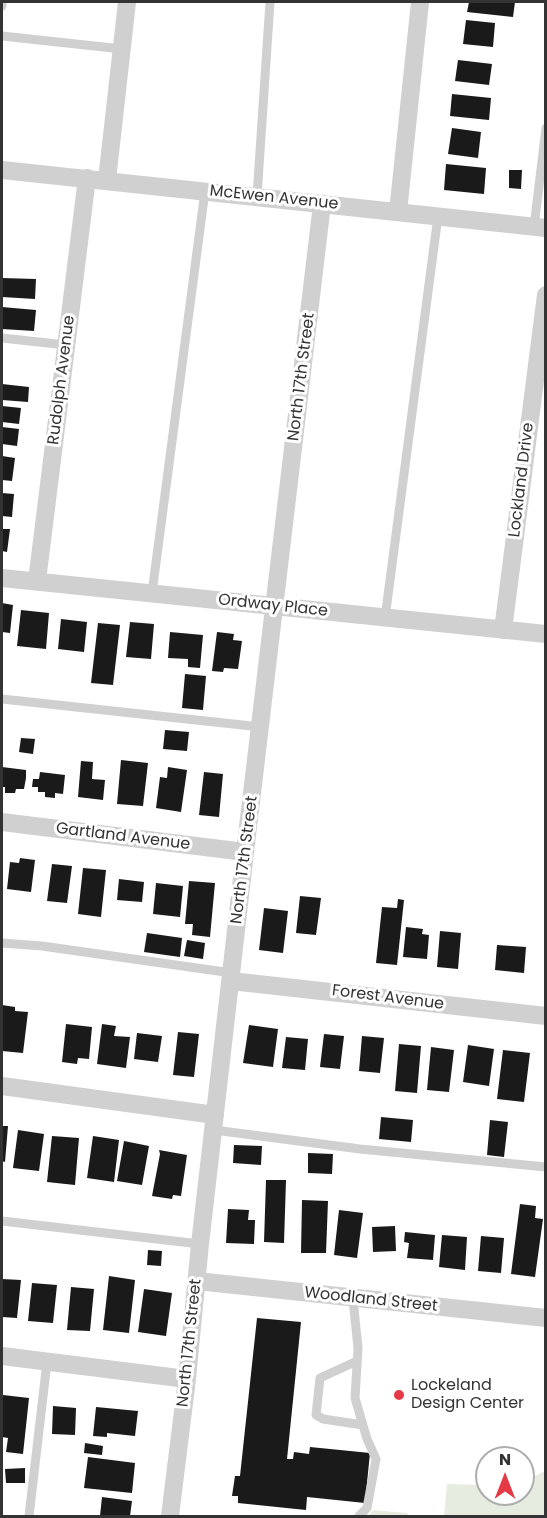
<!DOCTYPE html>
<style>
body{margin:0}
#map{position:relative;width:547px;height:1518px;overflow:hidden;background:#fff;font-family:Poppins,sans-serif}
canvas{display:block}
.frame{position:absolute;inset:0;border:3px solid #333;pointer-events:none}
.north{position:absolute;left:475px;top:1446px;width:60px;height:60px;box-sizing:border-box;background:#fff;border:2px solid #adadad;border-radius:50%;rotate:0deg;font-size:16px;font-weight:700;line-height:24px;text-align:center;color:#333}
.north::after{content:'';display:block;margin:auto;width:21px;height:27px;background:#e63946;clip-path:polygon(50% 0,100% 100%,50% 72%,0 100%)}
</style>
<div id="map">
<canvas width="547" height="1518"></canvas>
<div class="frame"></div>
<div class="north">N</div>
</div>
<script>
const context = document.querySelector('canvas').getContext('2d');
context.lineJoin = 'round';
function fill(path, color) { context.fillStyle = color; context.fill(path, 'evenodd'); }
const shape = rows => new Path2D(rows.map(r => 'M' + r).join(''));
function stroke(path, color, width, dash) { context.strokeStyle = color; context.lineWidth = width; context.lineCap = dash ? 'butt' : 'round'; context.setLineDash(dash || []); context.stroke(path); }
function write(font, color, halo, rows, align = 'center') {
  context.font = font + ' Poppins,sans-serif'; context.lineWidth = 6; context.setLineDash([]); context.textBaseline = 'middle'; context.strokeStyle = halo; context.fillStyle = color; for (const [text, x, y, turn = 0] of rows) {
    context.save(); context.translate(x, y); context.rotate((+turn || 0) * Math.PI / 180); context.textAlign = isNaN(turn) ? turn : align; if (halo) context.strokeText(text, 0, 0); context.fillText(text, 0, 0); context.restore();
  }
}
const green = shape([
 [545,1471,545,1516,444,1516,447,1484,487,1485,487,1494,523,1494,523,1482],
 [373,1510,407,1513,409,1516,368,1516]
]);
const building = shape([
 [469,2,515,2,513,17,467,12],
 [466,20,495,23,493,47,463,44],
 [458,60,492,64,489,85,455,81],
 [452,94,491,98,489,120,450,116],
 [452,128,481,132,478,158,448,154],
 [446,164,486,168,484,194,444,190],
 [509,170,522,170,521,189,509,188],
 [2,278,36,279,35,299,2,297],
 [2,307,36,310,34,331,2,329],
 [2,384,29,387,28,402,2,400],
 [2,406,21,408,19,424,2,422],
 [2,427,19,429,17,446,2,444],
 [2,456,15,458,12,481,2,480],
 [2,493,14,494,12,517,2,516],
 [2,529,10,529,7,552,2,551],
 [2,603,13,605,10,633,2,632],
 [21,610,49,613,46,649,17,646],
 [61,619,87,622,84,652,58,649],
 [130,622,154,624,151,659,126,657],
 [98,623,120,625,113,685,91,683],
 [170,632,203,635,200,668,188,667,188,659,168,658],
 [217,632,234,634,233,640,242,641,238,669,224,668,223,672,212,671],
 [185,674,206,676,203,710,182,708],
 [165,730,189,732,187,751,163,749],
 [21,738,35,739,33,754,19,752],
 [121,760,148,763,143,806,117,804],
 [81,761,93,762,92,779,105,780,103,800,78,797],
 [2,767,26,770,26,778,24,789,16,789,15,793,5,793,5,787,2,787],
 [168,767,187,770,181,812,156,808,160,777,167,778],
 [40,772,65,775,63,794,55,793,55,798,45,797,45,792,38,792,38,787,32,787,33,779,39,779],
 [204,772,223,774,219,817,199,815],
 [20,858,35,860,31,892,7,889,10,862,19,863],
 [52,864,72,866,67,903,47,901],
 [83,868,106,870,101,917,78,914],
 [119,879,144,882,142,902,117,900],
 [189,881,215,883,210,937,192,935,193,924,185,924],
 [156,883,183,886,180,917,153,914],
 [300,896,321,898,316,935,296,933],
 [398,899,404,900,397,965,376,963,382,907,397,908],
 [264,908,288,911,283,953,259,950],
 [406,927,423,929,422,934,429,935,427,959,403,957],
 [440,931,461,933,458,969,437,967],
 [147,933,182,938,180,957,144,952],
 [187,940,205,943,203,959,184,956],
 [497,945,526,947,524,973,495,970],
 [2,1005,15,1007,15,1011,28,1012,23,1053,2,1051],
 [66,1024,92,1027,89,1059,78,1058,77,1064,62,1062],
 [102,1024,116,1026,114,1036,130,1037,126,1068,97,1064],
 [249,1025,278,1029,273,1067,243,1063],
 [178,1032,199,1034,194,1077,173,1075],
 [137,1033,162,1036,158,1062,134,1059],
 [324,1034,344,1036,340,1069,320,1067],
 [362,1036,384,1038,380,1073,359,1071],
 [286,1037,308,1039,305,1070,282,1068],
 [399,1044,421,1046,417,1093,395,1091],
 [468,1045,494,1049,489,1086,463,1082],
 [431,1047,454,1050,449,1092,427,1090],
 [503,1050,530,1053,524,1102,497,1099],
 [381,1117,413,1120,411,1142,379,1139],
 [490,1120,508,1122,504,1157,487,1155],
 [2,1126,8,1126,5,1162,2,1161],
 [18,1130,44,1134,39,1171,13,1168],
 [52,1136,79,1138,75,1185,47,1182],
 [93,1136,119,1140,114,1182,87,1178],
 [124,1141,149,1146,142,1185,117,1181],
 [234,1145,262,1146,261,1165,233,1163],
 [159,1150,187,1155,181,1196,173,1195,172,1199,152,1196,160,1154],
 [308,1153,333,1154,332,1174,308,1173],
 [266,1180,286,1180,284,1243,264,1242],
 [302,1200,328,1201,326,1253,301,1253],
 [520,1204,536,1206,535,1218,543,1219,535,1277,511,1274],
 [228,1209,249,1210,248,1220,255,1220,254,1244,226,1243],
 [339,1210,363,1213,357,1258,334,1255],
 [395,1226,396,1251,373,1252,372,1227],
 [405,1232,435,1235,433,1260,407,1258,409,1243,404,1242],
 [442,1235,467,1237,465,1270,439,1267],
 [481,1236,504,1238,501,1273,478,1271],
 [148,1250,162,1251,161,1266,147,1265],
 [109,1276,135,1280,129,1333,103,1330],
 [2,1279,21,1280,17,1318,2,1317],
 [32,1283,57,1285,53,1323,28,1321],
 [71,1287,94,1289,90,1331,67,1330],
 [144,1289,172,1293,166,1336,138,1332],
 [257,1318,301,1322,287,1459,293,1459,294,1452,309,1454,310,1447,370,1453,365,1503,307,1497,306,1510,238,1503,238,1496,232,1496,235,1476,240,1476],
 [3,1395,29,1398,23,1454,6,1452,8,1438,2,1437],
 [53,1406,76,1408,75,1435,52,1434],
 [96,1407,138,1411,135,1436,107,1433,107,1437,93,1436],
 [85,1443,103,1446,102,1455,84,1453],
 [88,1457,135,1463,132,1493,84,1488],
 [25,1468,25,1483,6,1483,5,1469],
 [102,1497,132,1501,130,1516,100,1516]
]);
const lane = shape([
 [2,6,2,2],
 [2,36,122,49],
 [257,196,270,2],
 [534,227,546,128],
 [2,338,66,345],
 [152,593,205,191],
 [385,618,438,216],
 [2,699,261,727],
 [2,943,42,946,232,973],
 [214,1130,360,1149,546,1167],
 [2,1221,200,1244],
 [353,1299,358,1348,355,1398,367,1439,376,1459,367,1508,359,1516],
 [357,1361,320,1378,316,1415,323,1419,363,1425],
 [29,1516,47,1362]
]);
const street = shape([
 [2,170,546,228],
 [107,180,127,2],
 [398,212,420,2],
 [2,578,546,634],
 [37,581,87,178],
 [503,630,546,295],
 [2,822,245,852],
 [231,981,546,1016],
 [2,1086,215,1115],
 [197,1281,546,1318],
 [2,1356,187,1379],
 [170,1516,187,1379,200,1244,245,852,322,204]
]);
const markers = [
 [399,1395,6,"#e63946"]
];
const streetNames = [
 ["McEwen Avenue",274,198,6],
 ["North 17th Street",302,377,-83],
 ["Rudolph Avenue",62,380,-83],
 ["Lockland Drive",522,480,-83],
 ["Ordway Place",273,606,6],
 ["Gartland Avenue",123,837,7],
 ["North 17th Street",245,860,-83],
 ["Forest Avenue",388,998,7],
 ["Woodland Street",371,1300,6],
 ["North 17th Street",190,1343,-84]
];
const poiNames = [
 ["Lockeland",411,1386],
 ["Design Center",411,1404]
];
fill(green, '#e6ecdf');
fill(building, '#1a1a1a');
stroke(lane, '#d0d0d0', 9);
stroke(street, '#d0d0d0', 18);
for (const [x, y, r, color] of markers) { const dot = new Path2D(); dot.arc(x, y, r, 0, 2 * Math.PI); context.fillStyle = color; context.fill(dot); stroke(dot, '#fff', 2); }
write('16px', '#333', '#fff', streetNames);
write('16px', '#333', '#fff', poiNames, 'left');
</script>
